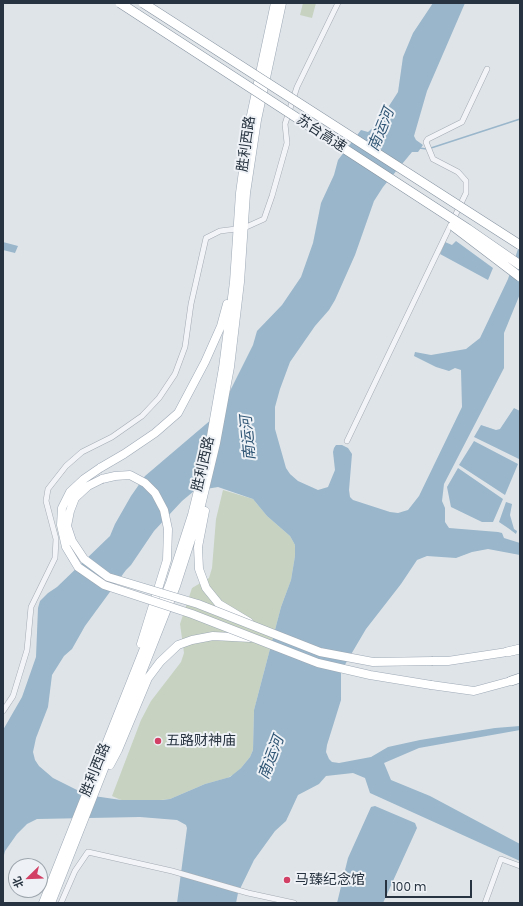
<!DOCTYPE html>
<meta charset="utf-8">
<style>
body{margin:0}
#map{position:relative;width:523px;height:906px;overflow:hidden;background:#dfe4e9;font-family:Poppins,"Noto Sans SC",sans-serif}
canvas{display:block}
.frame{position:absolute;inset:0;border:4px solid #273340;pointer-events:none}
.north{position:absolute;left:8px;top:858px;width:40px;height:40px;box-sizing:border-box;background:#eef2f6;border:1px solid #9ea6ad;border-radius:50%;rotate:247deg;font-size:11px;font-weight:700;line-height:16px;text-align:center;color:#273340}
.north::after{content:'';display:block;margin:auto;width:14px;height:18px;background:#d24065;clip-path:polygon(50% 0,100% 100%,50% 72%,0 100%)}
.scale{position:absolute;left:385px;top:880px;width:87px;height:18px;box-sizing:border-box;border:2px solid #273340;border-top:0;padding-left:5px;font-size:12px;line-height:14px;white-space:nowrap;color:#273340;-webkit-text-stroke:3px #eef2f6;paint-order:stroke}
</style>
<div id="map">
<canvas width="523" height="906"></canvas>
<div class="frame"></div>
<div class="north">北</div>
<div class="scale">100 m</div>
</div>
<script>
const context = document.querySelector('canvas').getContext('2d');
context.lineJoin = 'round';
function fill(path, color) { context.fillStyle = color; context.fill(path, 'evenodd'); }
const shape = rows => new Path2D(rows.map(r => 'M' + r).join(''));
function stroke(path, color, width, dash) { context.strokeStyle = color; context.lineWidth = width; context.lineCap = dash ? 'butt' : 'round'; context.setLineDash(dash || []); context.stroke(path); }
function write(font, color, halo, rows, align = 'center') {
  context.font = font + ' Poppins,"Noto Sans SC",sans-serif'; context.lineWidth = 4; context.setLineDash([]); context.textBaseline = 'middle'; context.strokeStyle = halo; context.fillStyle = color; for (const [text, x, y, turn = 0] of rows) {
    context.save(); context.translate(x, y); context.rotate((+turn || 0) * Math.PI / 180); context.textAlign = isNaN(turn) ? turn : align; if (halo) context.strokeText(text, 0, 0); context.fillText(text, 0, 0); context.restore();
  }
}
const green = shape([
 [303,3,316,3,312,18,300,15],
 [223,490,253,499,267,516,290,536,295,545,295,556,291,580,281,607,254,710,253,750,250,757,241,768,233,775,227,778,205,784,170,799,152,801,121,800,112,796,141,720,151,701,181,662,184,653,180,624,192,588,209,578,212,568,216,519]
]);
const water = shape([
 [433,3,465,3,427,91,414,136,416,140,423,145,418,152,412,152,383,187,374,201,355,255,335,300,329,310,315,326,290,362,280,389,275,407,275,429,286,468,290,474,298,481,318,490,328,487,335,470,333,452,334,448,336,445,342,445,348,448,352,454,349,490,350,497,353,500,390,512,398,513,408,510,419,496,462,407,461,370,455,368,449,371,436,367,414,356,415,352,431,355,466,349,480,338,508,279,520,243,520,294,504,333,504,368,444,484,442,501,445,508,445,522,449,528,498,532,502,533,504,538,520,543,520,555,488,549,472,552,456,558,427,556,417,560,401,584,366,629,343,668,341,672,341,700,327,745,326,752,329,759,332,762,339,763,371,757,388,747,420,740,495,728,520,726,520,730,419,748,384,763,391,780,430,796,520,844,520,861,370,793,365,778,353,773,326,776,319,784,298,795,286,821,275,831,254,860,238,893,236,903,177,903,187,828,186,825,177,820,140,817,37,819,27,824,17,834,5,851,3,859,3,730,22,697,36,657,38,608,40,601,48,593,57,587,110,536,115,524,131,496,145,476,219,413,253,345,257,331,282,305,301,277,313,243,321,203,334,175,338,160,361,130,368,132,378,123,398,92,403,57,413,33],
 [218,487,253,499,267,516,290,536,295,545,295,556,291,580,281,607,254,710,253,750,250,757,241,768,230,777,205,784,170,799,163,800,121,800,87,795,53,778,39,766,35,760,33,752,36,738,48,707,52,675,64,656,72,649,85,626,126,570,131,565,154,531,182,501,194,491],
 [456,241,493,268,488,280,440,254,445,242,452,245],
 [3,242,18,246,15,253,3,250],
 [514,408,520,411,519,459,474,437,481,425,496,430,500,429],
 [474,441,518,464,505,495,459,465],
 [458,468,503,499,493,522,482,522,451,507,447,487],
 [506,502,512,504,510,515,514,529,517,531,516,534,508,528,499,522],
 [375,806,415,823,417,828,383,903,337,903,348,858,371,807]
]);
const stream = shape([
 [419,148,427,149],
 [431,148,520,119]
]);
const minor = shape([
 [347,441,466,193,466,181,458,172,433,159,426,142,428,139,462,122,487,69],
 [3,711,13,696,27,650,31,607,55,558,56,539,46,501,48,489,66,466,82,452,112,437,142,416,159,398,175,374,185,347,191,304,206,238,220,231,244,228,264,219,272,196,287,143,285,124,297,87,338,3],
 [61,903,75,871,88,852,172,871,248,893,294,903],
 [485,903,501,859,520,866]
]);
const primary = shape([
 [100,468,124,454,155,433,178,413,205,362,221,326,227,304],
 [102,479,115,476,130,475,145,483,155,493,164,510,168,529,167,560,141,644],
 [205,511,198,547,199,569,206,588,219,604,249,622],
 [433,661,448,661,507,652],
 [431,685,474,691,511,681],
 [110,765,118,750,148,678,160,662,178,645,192,640,213,636,251,638],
 [43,903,170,583,192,515,210,442,223,368,234,282,240,193,250,120,275,3],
 [51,903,176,586,198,518,216,443,230,367,240,282,246,193,257,120,282,3]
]);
const motorway = shape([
 [507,652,520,649],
 [511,681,520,678]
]);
const primaryBridge = shape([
 [100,468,84,479,70,492,62,508,61,525,66,547,78,567,104,585,192,614,318,663,370,675,431,685],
 [102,479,88,486,75,498,70,511,67,526,72,541,84,559,108,577,198,604,320,652,373,662,433,661]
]);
const motorwayBridge = shape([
 [120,3,468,229,520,265],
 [143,3,520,245],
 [453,226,520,277]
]);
const markers = [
 [158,741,4,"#d24065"],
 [287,880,4,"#d24065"]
];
const streetNames = [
 ["苏台高速",321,134,33],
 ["胜利西路",247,144,-82],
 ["胜利西路",204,464,-77],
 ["胜利西路",96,770,-68]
];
const poiNames = [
 ["五路财神庙",166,741],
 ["马臻纪念馆",295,880]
];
const waterNames = [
 ["南运河",382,130,-68],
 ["南运河",249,438,-95],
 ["南运河",272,758,-69]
];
fill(green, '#c7d3c0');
fill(water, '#99b6ca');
stroke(stream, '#99b6ca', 1.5);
stroke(minor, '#a4abb3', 6);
stroke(primary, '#9ea9b5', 9);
stroke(motorway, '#8693a0', 10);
stroke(minor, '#f2f4f7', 5);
stroke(primary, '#fff', 8);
stroke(motorway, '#fff', 9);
stroke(primaryBridge, '#9ea9b5', 9, []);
stroke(motorwayBridge, '#8693a0', 10, []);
stroke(primaryBridge, '#fff', 8);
stroke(motorwayBridge, '#fff', 9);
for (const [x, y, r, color] of markers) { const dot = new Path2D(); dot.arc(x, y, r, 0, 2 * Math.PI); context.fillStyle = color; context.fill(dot); stroke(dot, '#eef2f6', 1.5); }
write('14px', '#273340', '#eef2f6', streetNames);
write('14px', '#273340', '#eef2f6', poiNames, 'left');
write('italic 15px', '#305675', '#eef2f6', waterNames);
</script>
